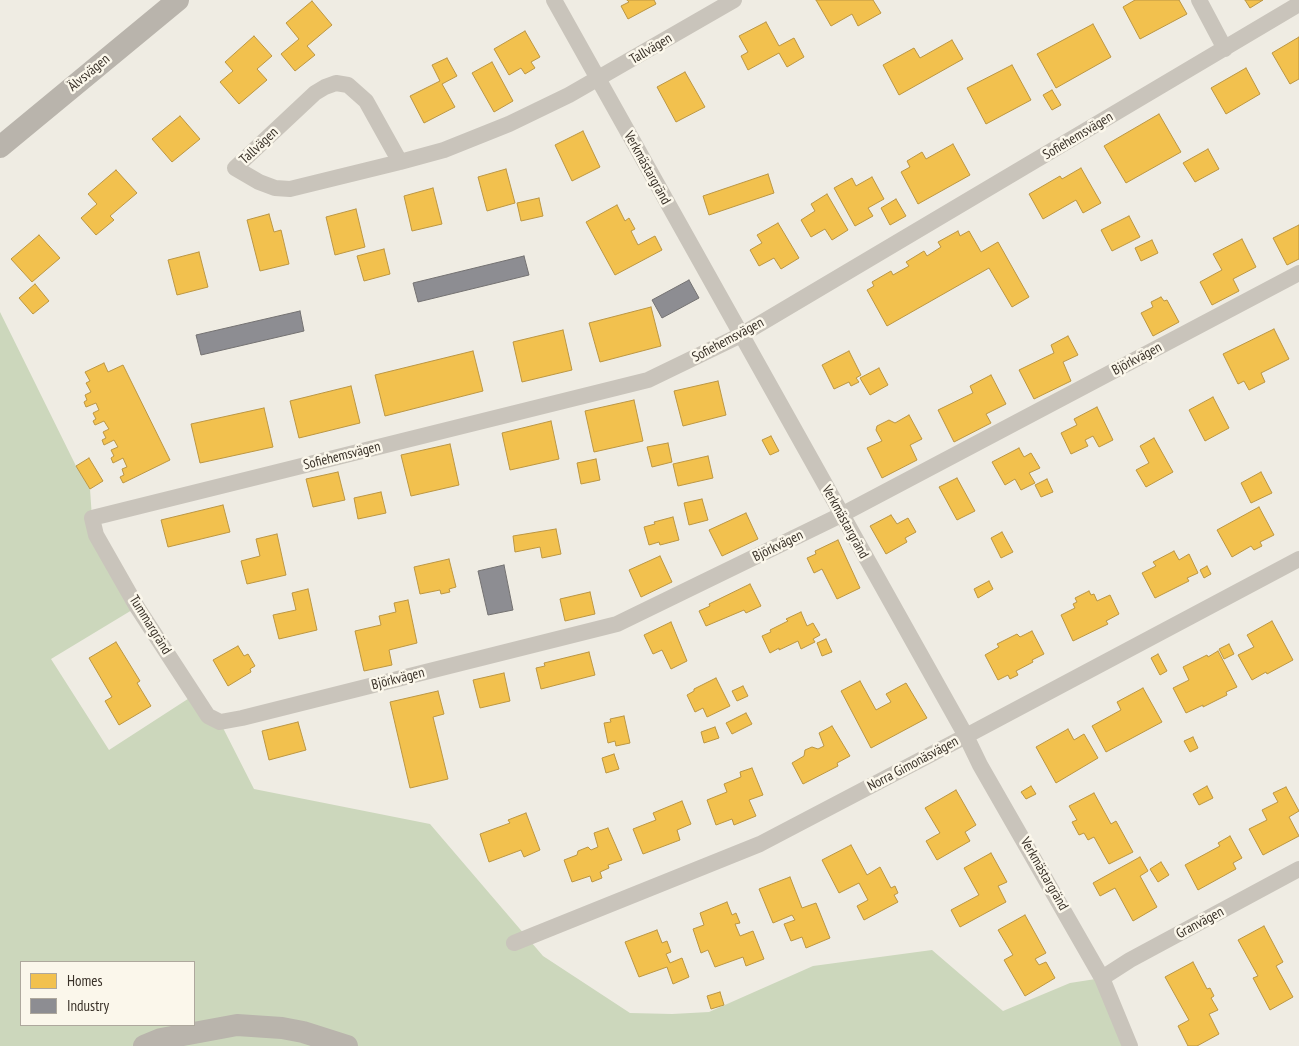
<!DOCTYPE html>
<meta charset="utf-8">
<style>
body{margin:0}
#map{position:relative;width:1299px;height:1046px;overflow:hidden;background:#efece3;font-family:"PT Sans Narrow",sans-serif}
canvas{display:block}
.legend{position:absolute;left:20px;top:961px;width:175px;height:65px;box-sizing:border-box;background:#fbf7eb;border:1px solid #aea89d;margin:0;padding:6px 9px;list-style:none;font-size:15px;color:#3a3229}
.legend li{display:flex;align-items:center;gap:10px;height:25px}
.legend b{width:25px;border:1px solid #aea89d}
</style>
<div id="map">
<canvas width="1299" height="1046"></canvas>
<ul class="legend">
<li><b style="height:14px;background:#f2c14e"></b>Homes</li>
<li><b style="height:14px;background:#8d8d92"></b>Industry</li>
</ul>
</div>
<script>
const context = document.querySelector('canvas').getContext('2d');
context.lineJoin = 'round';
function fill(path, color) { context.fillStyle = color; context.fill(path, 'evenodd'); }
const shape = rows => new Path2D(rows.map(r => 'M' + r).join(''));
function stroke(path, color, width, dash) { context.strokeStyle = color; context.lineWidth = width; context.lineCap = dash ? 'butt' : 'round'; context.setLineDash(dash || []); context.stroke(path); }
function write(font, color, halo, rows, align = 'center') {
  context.font = font + ' "PT Sans Narrow",sans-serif'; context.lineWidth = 5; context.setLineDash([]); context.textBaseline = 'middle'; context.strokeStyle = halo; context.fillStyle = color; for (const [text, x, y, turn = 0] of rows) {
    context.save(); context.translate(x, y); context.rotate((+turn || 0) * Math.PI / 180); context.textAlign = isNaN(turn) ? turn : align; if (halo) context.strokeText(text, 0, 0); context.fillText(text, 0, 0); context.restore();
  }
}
const green = shape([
 [0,312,76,466,90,489,92,518,137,607,51,659,109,750,194,695,220,722,254,789,430,824,543,956,630,1013,672,1014,709,1012,813,966,932,950,1003,1011,1070,983,1102,978,1130,1046,0,1046],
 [21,962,194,962,194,1025,21,1025]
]);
const homes = shape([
 [627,0,654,0,656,4,628,19,621,6,629,2,627,0],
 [816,0,873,0,881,13,858,26,852,14,831,26,816,0],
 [1135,0,1179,0,1187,14,1140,39,1123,7,1135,0],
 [1245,0,1263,0,1250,8,1245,0],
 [312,1,332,25,307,46,315,55,295,71,281,54,299,39,286,23,312,1],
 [766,22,779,46,794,38,804,57,787,67,779,53,748,70,741,56,748,52,739,36,766,22],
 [1093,24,1111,57,1056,88,1037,54,1093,24],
 [525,31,540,57,531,62,535,68,525,74,521,68,509,75,494,49,525,31],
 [254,36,272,56,257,69,267,80,239,104,220,82,233,71,225,62,254,36],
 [1299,37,1299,79,1290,84,1272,53,1299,37],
 [952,40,963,59,899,95,883,65,914,48,920,58,952,40],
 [447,58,457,76,442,84,455,107,424,123,410,96,440,81,432,65,447,58],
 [492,62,513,101,494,112,472,73,492,62],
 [1012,65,1031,100,986,124,967,88,1012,65],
 [1246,68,1260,94,1226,114,1211,88,1246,68],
 [685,72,705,107,676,122,657,87,685,72],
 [1052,90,1061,105,1052,110,1043,95,1052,90],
 [1159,114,1181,152,1126,183,1104,146,1159,114],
 [180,116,200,139,172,162,152,139,180,116],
 [583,131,600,167,572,181,555,145,583,131],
 [953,144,970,175,918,204,901,172,910,167,907,161,922,152,926,159,953,144],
 [1208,149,1219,169,1195,182,1183,163,1208,149],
 [1081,168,1101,203,1083,213,1076,200,1043,219,1029,194,1060,176,1062,179,1081,168],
 [506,169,515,203,487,211,478,177,506,169],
 [116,170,137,193,110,216,114,220,96,235,81,218,97,204,88,194,116,170],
 [768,174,774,193,709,215,703,196,768,174],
 [872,177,884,199,868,208,873,216,855,226,834,188,852,178,856,186,872,177],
 [433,188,442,224,412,231,404,196,433,188],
 [827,194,848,230,832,240,825,229,811,237,801,220,815,211,811,204,827,194],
 [539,198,543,216,521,221,517,203,539,198],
 [896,199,906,216,890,225,881,208,896,199],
 [617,205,625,221,629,218,635,229,631,231,638,245,655,236,662,250,615,275,586,222,617,205],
 [356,209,365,247,335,255,326,217,356,209],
 [269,214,274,232,281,230,289,264,260,271,247,220,269,214],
 [1129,216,1140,237,1112,251,1101,230,1129,216],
 [778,223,799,258,781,269,774,258,759,266,750,250,762,243,757,235,778,223],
 [1299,225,1299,259,1287,265,1273,238,1299,225],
 [958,231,960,236,969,231,981,252,998,242,1029,297,1012,307,989,268,887,326,867,290,874,286,872,282,891,271,893,275,909,266,906,262,924,251,927,256,941,247,938,242,958,231],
 [39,235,60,258,32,282,11,259,39,235],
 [1242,239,1256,267,1233,279,1239,291,1212,305,1200,282,1222,270,1213,254,1242,239],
 [1152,240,1158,253,1141,261,1135,248,1152,240],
 [384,249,390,274,364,281,357,256,384,249],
 [199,252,208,287,177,295,168,260,199,252],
 [35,284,49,301,33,314,19,298,35,284],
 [1161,297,1164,301,1167,300,1179,322,1153,336,1141,313,1153,307,1151,302,1161,297],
 [651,307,661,346,600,362,589,323,651,307],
 [1274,329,1289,359,1261,373,1265,382,1249,390,1244,381,1238,384,1223,354,1274,329],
 [563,330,572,370,522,382,513,342,563,330],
 [1068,336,1078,355,1063,362,1071,381,1034,399,1019,370,1054,353,1051,345,1068,336],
 [473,351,483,391,385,416,375,375,473,351],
 [849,351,861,375,856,378,859,382,851,386,849,382,834,389,822,365,849,351],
 [104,363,108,372,123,365,170,460,123,483,120,477,124,475,122,469,127,467,123,458,113,463,111,458,114,456,111,450,118,447,114,440,104,445,102,440,106,438,103,432,109,429,104,421,95,425,93,421,96,419,93,413,99,410,96,403,86,407,84,402,87,400,85,395,91,392,86,383,90,381,85,372,104,363],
 [879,368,888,385,870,395,860,378,879,368],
 [991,375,1006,404,986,414,991,423,954,442,938,410,973,393,970,386,991,375],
 [718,381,726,415,683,426,674,391,718,381],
 [351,386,360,423,299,438,290,401,351,386],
 [1213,397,1229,428,1205,441,1189,410,1213,397],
 [634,400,643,441,594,452,585,411,634,400],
 [1097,407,1113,440,1099,447,1093,436,1085,440,1088,446,1071,454,1061,433,1077,425,1074,419,1097,407],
 [264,408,273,447,200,463,191,424,264,408],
 [909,415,922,439,910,445,917,460,882,478,867,448,882,441,876,430,877,426,889,420,895,423,909,415],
 [551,421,559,459,510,470,502,433,551,421],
 [771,436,779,451,770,455,762,440,771,436],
 [1154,438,1173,472,1146,487,1136,470,1149,463,1140,446,1154,438],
 [668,443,672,462,652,467,647,447,668,443],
 [450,444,459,485,411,496,401,455,450,444],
 [1019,448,1024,457,1031,453,1040,468,1029,473,1035,483,1021,490,1015,479,1005,485,992,462,1019,448],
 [708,456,713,478,678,486,673,464,708,456],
 [89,458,103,481,90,489,76,466,89,458],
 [596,459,600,480,581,484,577,463,596,459],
 [338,472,345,500,313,507,306,479,338,472],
 [1261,472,1272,493,1251,503,1241,483,1261,472],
 [957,478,975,511,957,520,939,487,957,478],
 [1047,479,1053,492,1041,497,1035,485,1047,479],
 [381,492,386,513,358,519,354,498,381,492],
 [702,499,708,520,689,525,684,503,702,499],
 [223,505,230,532,168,547,161,520,223,505],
 [1259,507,1274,535,1260,542,1262,546,1254,550,1251,546,1232,557,1217,530,1259,507],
 [746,513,758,539,722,556,709,530,746,513],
 [891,515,897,524,908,518,916,532,905,538,907,542,886,554,870,526,891,515],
 [673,517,679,540,660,545,659,542,649,545,644,527,655,524,654,522,673,517],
 [556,529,561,554,542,558,540,547,515,552,513,536,556,529],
 [1002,532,1013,552,1001,558,991,538,1002,532],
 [277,534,286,575,247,584,241,561,260,556,256,539,277,534],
 [838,540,860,588,837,599,822,569,814,573,807,558,816,554,815,551,838,540],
 [1174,551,1179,560,1189,554,1198,573,1187,578,1189,581,1155,598,1142,573,1156,566,1153,562,1174,551],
 [660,556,672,582,641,597,629,570,660,556],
 [449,559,456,587,449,589,450,592,441,594,440,590,420,594,414,567,449,559],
 [1207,566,1211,574,1204,578,1200,570,1207,566],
 [989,581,993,589,978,598,974,589,989,581],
 [750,584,761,606,746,613,744,610,706,626,699,611,710,606,709,604,750,584],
 [308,589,317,630,279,639,273,615,296,610,292,593,308,589],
 [1089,591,1091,595,1094,594,1097,601,1110,595,1119,614,1106,621,1108,624,1073,641,1061,615,1075,608,1073,604,1077,602,1075,598,1089,591],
 [590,592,595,614,565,621,560,599,590,592],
 [408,600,417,643,389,650,392,665,364,671,355,631,381,625,379,616,396,612,394,603,408,600],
 [801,612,807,626,813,623,820,635,813,639,815,642,801,649,798,641,779,650,779,648,770,653,762,636,771,632,770,630,788,621,786,619,801,612],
 [1272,621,1293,660,1267,674,1266,672,1252,680,1238,655,1254,647,1247,635,1272,621],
 [671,622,687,661,671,669,662,650,653,654,644,635,671,622],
 [1032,631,1044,654,1032,660,1033,662,1016,671,1018,675,1010,679,1008,675,998,680,985,655,999,647,997,644,1017,634,1020,637,1032,631],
 [826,639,832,652,822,656,817,643,826,639],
 [116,642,140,681,137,683,151,706,119,725,105,701,112,697,89,658,116,642],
 [1229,644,1234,654,1224,659,1219,649,1229,644],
 [238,646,244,656,248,654,255,666,250,669,251,672,228,686,213,660,238,646],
 [1218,651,1237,687,1226,692,1227,695,1203,707,1203,705,1186,713,1173,688,1189,680,1183,667,1207,655,1208,657,1218,651],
 [589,652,595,675,541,689,536,668,545,666,544,663,589,652],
 [1158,654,1167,671,1160,675,1151,658,1158,654],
 [504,673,510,701,480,708,473,680,504,673],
 [716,678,730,706,707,717,703,708,695,712,687,695,694,691,694,689,716,678],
 [860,681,876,710,891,702,886,694,906,683,927,718,871,748,841,691,860,681],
 [743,686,748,696,737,701,732,691,743,686],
 [1143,688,1162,722,1106,752,1092,726,1121,710,1117,702,1143,688],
 [438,691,444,714,433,717,448,779,410,788,390,702,438,691],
 [746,713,752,724,732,734,726,723,746,713],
 [624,716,630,743,616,746,615,741,608,743,604,723,611,722,610,719,624,716],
 [298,722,306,750,269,760,262,731,298,722],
 [832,726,850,756,837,763,838,766,803,784,792,763,804,756,805,750,812,747,818,749,824,746,819,733,832,726],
 [715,727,719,738,704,743,701,732,715,727],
 [1068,729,1074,740,1084,734,1098,758,1056,783,1036,747,1068,729],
 [1193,737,1198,748,1190,752,1184,741,1193,737],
 [614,754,619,769,606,773,602,758,614,754],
 [752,768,763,795,749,800,756,816,734,825,732,819,716,825,707,800,727,792,724,784,741,777,740,772,752,768],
 [1031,786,1036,794,1026,799,1021,792,1031,786],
 [1207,786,1213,798,1199,805,1193,794,1207,786],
 [1286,787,1299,811,1289,817,1299,836,1263,855,1249,829,1267,820,1262,810,1278,802,1273,793,1286,787],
 [956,790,976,825,965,832,970,841,937,860,926,841,940,833,925,808,956,790],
 [1094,793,1111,824,1116,821,1133,852,1109,864,1094,837,1088,840,1084,833,1079,835,1072,822,1077,820,1069,806,1094,793],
 [682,801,691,824,677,830,680,840,643,854,633,829,656,820,653,813,682,801],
 [526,813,540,850,524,857,521,850,489,862,480,834,510,823,508,820,526,813],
 [608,828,622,860,608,865,609,868,600,872,602,878,592,882,590,876,572,882,564,860,577,855,578,851,588,847,591,850,598,847,594,833,608,828],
 [1230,836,1242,858,1233,863,1236,869,1198,890,1185,865,1220,846,1218,843,1230,836],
 [851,845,867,875,880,867,891,888,895,886,898,893,894,895,898,902,864,920,857,906,868,900,859,883,839,893,822,860,851,845],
 [991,853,1007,882,998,886,1006,902,960,927,951,910,979,895,964,868,991,853],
 [1140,857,1148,871,1140,876,1157,907,1133,921,1115,888,1100,896,1093,883,1140,857],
 [1161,862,1169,875,1158,882,1150,869,1161,862],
 [790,877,802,908,816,903,830,938,806,948,802,937,791,941,784,924,795,920,792,915,773,923,759,889,790,877],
 [727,902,732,915,736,913,740,923,735,924,740,936,753,931,764,959,746,966,743,957,715,967,708,950,701,953,693,929,704,925,700,913,727,902],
 [1025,915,1046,953,1035,959,1039,965,1046,962,1055,978,1025,996,1004,960,1013,955,998,930,1025,915],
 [1264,926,1283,962,1276,966,1293,997,1270,1010,1253,978,1258,976,1238,940,1264,926],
 [657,930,662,943,667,941,671,952,666,954,670,963,682,958,689,977,673,984,667,967,639,977,625,942,657,930],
 [1193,962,1207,989,1210,988,1214,996,1211,998,1218,1010,1209,1014,1219,1034,1197,1046,1188,1046,1178,1026,1189,1020,1165,977,1193,962],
 [720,992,724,1005,711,1009,707,996,720,992]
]);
const industry = shape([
 [524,256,529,275,418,302,413,283,524,256],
 [689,280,699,298,662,318,652,300,689,280],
 [300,311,304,331,201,355,196,335,300,311],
 [504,565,513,610,488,615,478,571,504,565]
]);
const minor = shape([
 [554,0,966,736,980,765,1102,978,1130,1046],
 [1199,0,1225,49],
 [1299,4,741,335,648,380,92,518,96,535,137,607,208,716,220,722,242,718,617,624,841,515,1299,273],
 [400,162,366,101,348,85,336,83,325,87,315,93,235,168,259,182,275,188,290,189,400,162,444,150,509,124,569,95,734,0],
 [514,943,760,844,966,736,1299,559],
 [1102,978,1130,960,1299,869]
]);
const secondary = shape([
 [0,147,178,0],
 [144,1046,161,1039,237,1025,282,1028,303,1032,347,1046]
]);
const streetNames = [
 ["Tallvägen",651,49,-31],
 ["Älvsvägen",89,73,-40],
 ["Sofiehemsvägen",1078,136,-31],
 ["Tallvägen",259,146,-43],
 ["Verkmästargränd",647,168,61],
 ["Sofiehemsvägen",728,340,-28],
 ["Björkvägen",1137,359,-28],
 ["Sofiehemsvägen",342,456,-14],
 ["Verkmästargränd",845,522,61],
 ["Björkvägen",778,546,-26],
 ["Tummargränd",150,625,58],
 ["Björkvägen",398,679,-14],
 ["Norra Gimonäsvägen",913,764,-28],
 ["Verkmästargränd",1044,874,60],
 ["Granvägen",1200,923,-28]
];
fill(green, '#ccd7bc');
fill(homes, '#f2c14e');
stroke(homes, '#bb9643', 1);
fill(industry, '#8d8d92');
stroke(industry, '#747272', 1);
stroke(minor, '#c9c4bb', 16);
stroke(secondary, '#b9b4ac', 22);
write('14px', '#3a3229', '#fbf7eb', streetNames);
</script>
